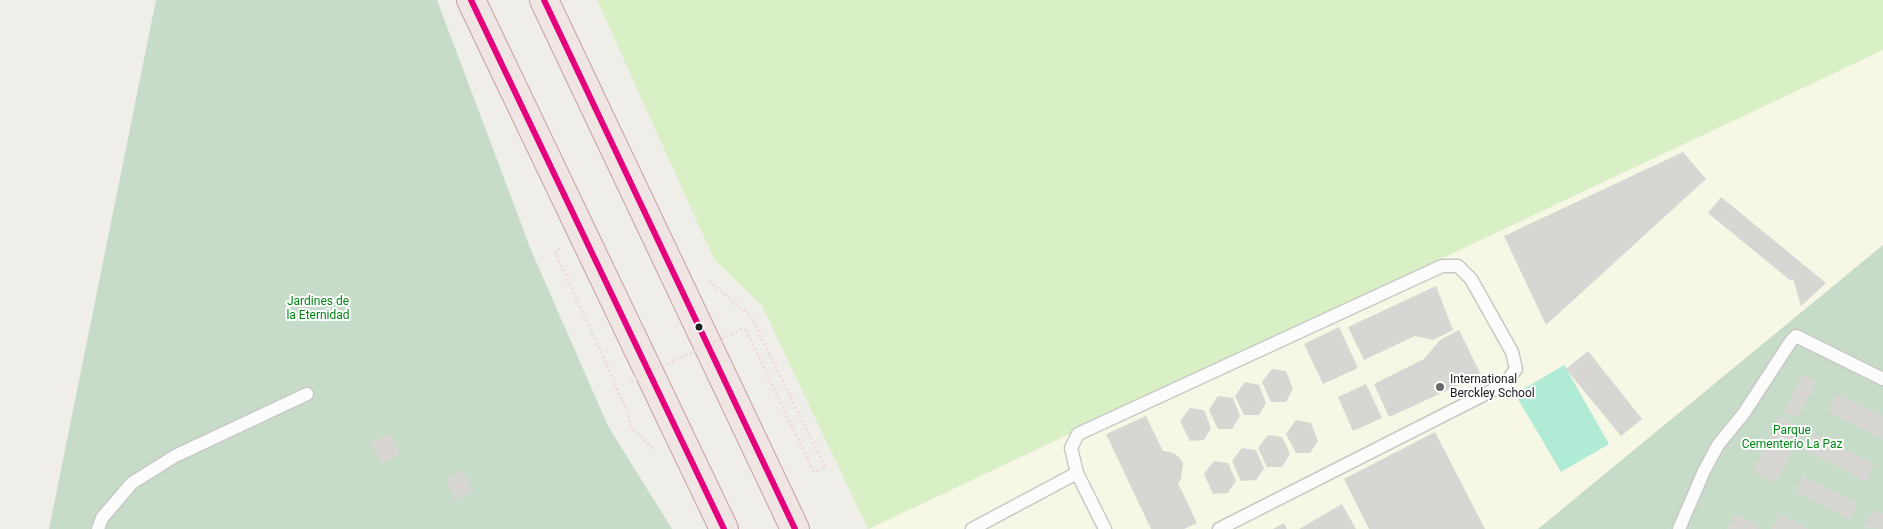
<!DOCTYPE html>
<style>
body{margin:0}
canvas{display:block;background:#efeee9}
</style>
<canvas width="1883" height="529"></canvas>
<script>
const context = document.querySelector('canvas').getContext('2d');
context.lineJoin = 'round';
function fill(path, color) { context.fillStyle = color; context.fill(path, 'evenodd'); }
const shape = rows => new Path2D(rows.map(r => 'M' + r).join(''));
function stroke(path, color, width, dash) { context.strokeStyle = color; context.lineWidth = width; context.lineCap = dash ? 'butt' : 'round'; context.setLineDash(dash || []); context.stroke(path); }
function write(font, color, halo, rows, align = 'center') {
  context.font = font + ' Roboto,sans-serif'; context.lineWidth = 4; context.setLineDash([]); context.textBaseline = 'middle'; context.strokeStyle = halo; context.fillStyle = color; for (const [text, x, y, turn = 0] of rows) {
    context.save(); context.translate(x, y); context.rotate((+turn || 0) * Math.PI / 180); context.textAlign = isNaN(turn) ? turn : align; if (halo) context.strokeText(text, 0, 0); context.fillText(text, 0, 0); context.restore();
  }
}
const education = shape([
 [1883,50,1883,245,1538,529,869,529]
]);
const grass = shape([
 [597,0,1883,0,1883,50,868,529,762,306,714,259]
]);
const cemetery = shape([
 [156,0,437,0,531,250,608,426,672,529,49,529],
 [1883,245,1883,529,1538,529]
]);
const pitch = shape([
 [1564,365,1609,444,1561,472,1515,394]
]);
const building = shape([
 [1683,152,1706,179,1546,325,1504,236],
 [1721,197,1804,265,1826,283,1801,306,1793,279,1791,281,1708,213],
 [1436,286,1453,330,1433,340,1415,336,1364,360,1348,327],
 [1339,327,1358,368,1323,384,1304,344],
 [1459,330,1481,375,1389,417,1374,384,1424,359,1440,340],
 [1588,351,1642,419,1621,436,1566,369],
 [1272,369,1286,371,1293,389,1286,402,1271,402,1262,382],
 [1802,375,1816,382,1798,418,1784,412],
 [1245,382,1259,385,1266,403,1259,415,1244,415,1235,396],
 [1366,384,1382,418,1353,431,1338,397],
 [1837,394,1883,417,1883,439,1828,412],
 [1218,396,1233,398,1240,416,1232,429,1218,429,1209,410],
 [1190,408,1204,410,1211,428,1204,440,1190,441,1180,421],
 [1146,416,1163,451,1171,452,1178,456,1183,463,1181,479,1178,483,1197,523,1184,529,1151,529,1106,434],
 [1779,417,1802,428,1776,483,1753,472],
 [1296,420,1311,423,1318,441,1310,453,1296,453,1286,434],
 [1435,432,1485,529,1369,529,1344,479],
 [389,434,400,454,382,463,371,443],
 [1813,434,1874,464,1866,481,1805,450],
 [1268,435,1282,437,1290,454,1282,467,1267,467,1258,448],
 [1242,448,1256,450,1264,468,1256,480,1241,481,1232,461],
 [1214,461,1228,463,1236,481,1228,493,1213,494,1204,474],
 [463,470,473,491,456,500,445,479],
 [1803,476,1858,503,1850,519,1795,492],
 [1342,504,1356,529,1299,529],
 [1873,510,1883,514,1883,529,1864,528],
 [1735,514,1759,526,1758,529,1727,529],
 [1779,514,1809,529,1772,529],
 [1284,523,1287,529,1273,529]
]);
const path = shape([
 [560,249,555,252,627,410,631,427,653,449],
 [709,281,750,315,825,467,814,472,745,328]
]);
const service = shape([
 [98,529,102,518,132,483,175,456,307,394],
 [972,529,1077,473],
 [1105,529,1077,473,1071,448,1078,434,1442,266,1458,266,1471,279,1512,352,1516,369,1505,384,1219,529],
 [1679,529,1704,471,1718,445,1744,413,1791,341,1796,336,1883,379]
]);
const trunk = shape([
 [471,0,724,529],
 [544,0,795,529]
]);
const pathBridge = shape([
 [631,381,745,328]
]);
const bus1 = shape([
 [471,0,724,529],
 [544,0,795,529]
]);
const markers = [
 [699,327,4.5,"#212121"],
 [1440,387,5,"#696967"]
];
const parkNames = [
 ["Jardines de",318,302],
 ["la Eternidad",318,316],
 ["Parque",1792,431],
 ["Cementerio La Paz",1792,445]
];
const poiNames = [
 ["International",1450,380],
 ["Berckley School",1450,394]
];
fill(education, '#f7f7e5');
fill(grass, '#d9efc5');
fill(cemetery, '#c6dcc9');
fill(pitch, '#b0ebd5');
fill(building, '#d7d6d2');
stroke(service, '#c8c8c5', 15);
stroke(trunk, '#c79ea7', 30);
stroke(path, '#ecddd9', 3, [2.5, 2.5]);
stroke(service, '#fdfcfc', 12);
stroke(trunk, '#efe6e3', 28);
stroke(pathBridge, '#ecddd9', 3, [2.5, 2.5]);
stroke(bus1, '#e5007d', 6);
for (const [x, y, r, color] of markers) { const dot = new Path2D(); dot.arc(x, y, r, 0, 2 * Math.PI); context.fillStyle = color; context.fill(dot); stroke(dot, '#fff', 2); }
write('12px', '#018715', '#fff', parkNames);
write('12px', '#212121', '#fff', poiNames, 'left');
</script>
